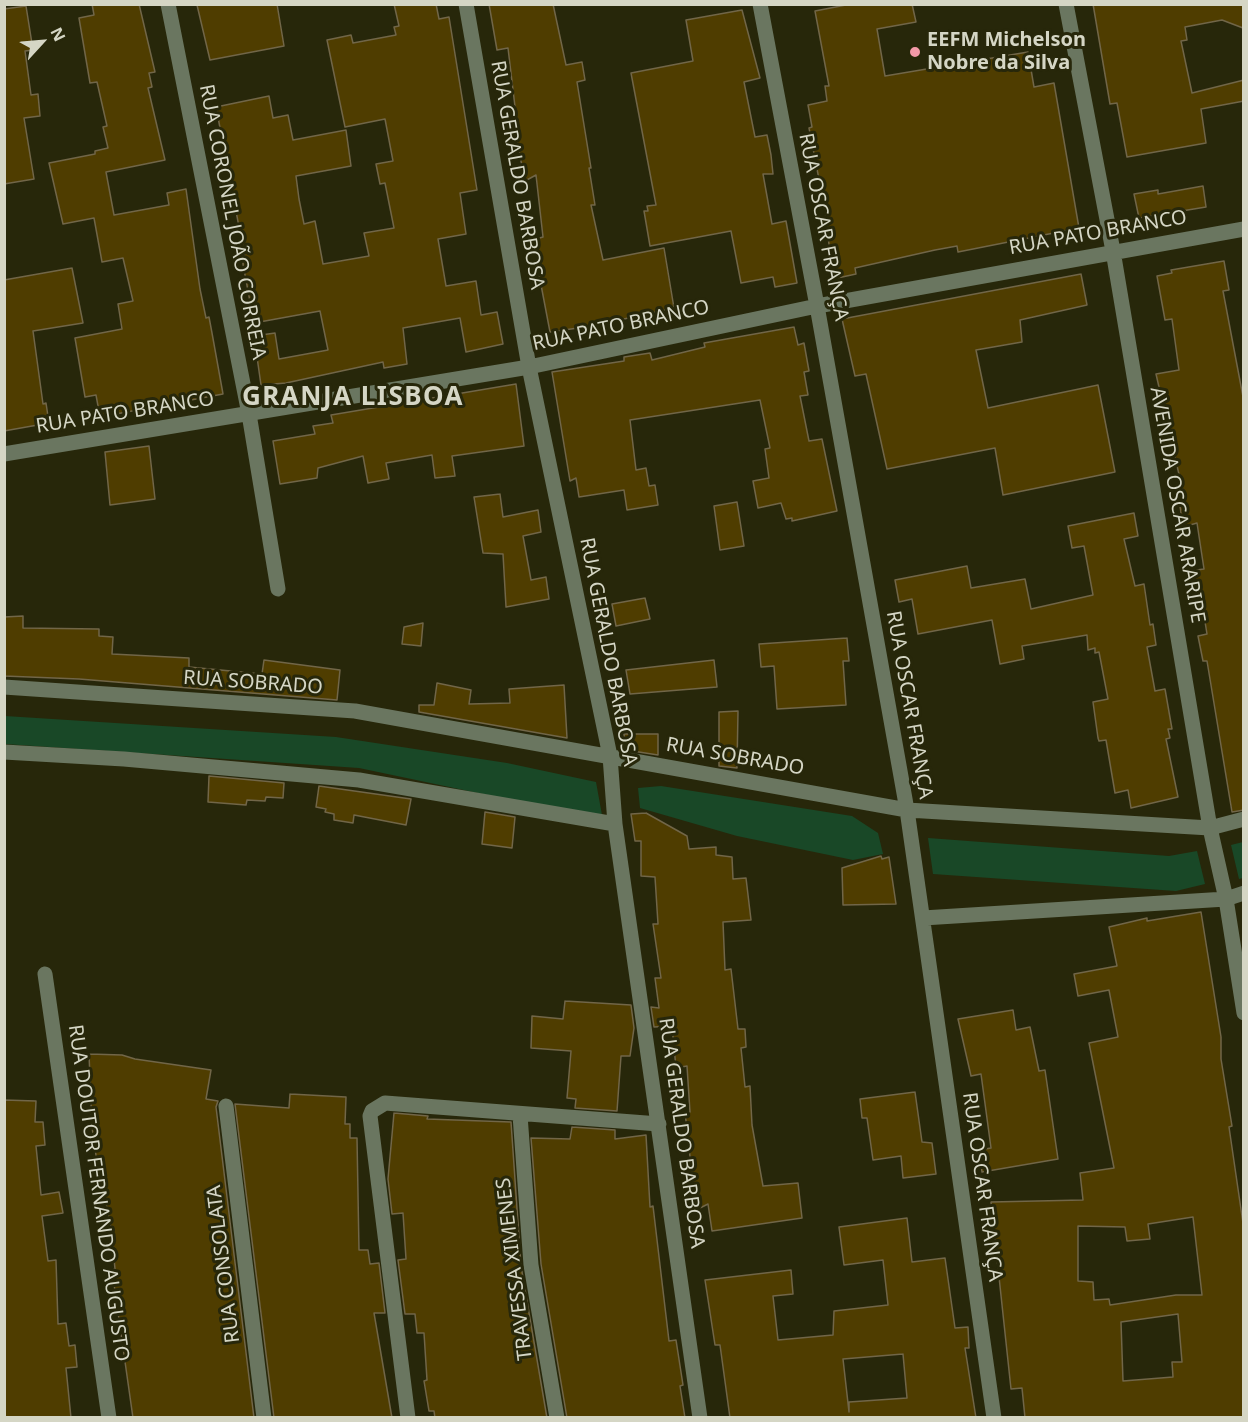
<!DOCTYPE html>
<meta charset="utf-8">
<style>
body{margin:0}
#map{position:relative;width:1248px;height:1422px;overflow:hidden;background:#27270a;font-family:"Noto Sans",sans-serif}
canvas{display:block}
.frame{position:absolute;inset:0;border:6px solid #d5d6c5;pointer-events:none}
.north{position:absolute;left:12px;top:12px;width:60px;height:60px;-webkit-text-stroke:4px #27270a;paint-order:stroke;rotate:64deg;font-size:16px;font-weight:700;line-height:24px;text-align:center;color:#d5d6c5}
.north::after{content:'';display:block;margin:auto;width:21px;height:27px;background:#d5d6c5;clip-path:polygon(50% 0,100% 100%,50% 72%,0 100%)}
</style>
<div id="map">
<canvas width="1248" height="1422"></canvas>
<div class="frame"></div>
<div class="north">N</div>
</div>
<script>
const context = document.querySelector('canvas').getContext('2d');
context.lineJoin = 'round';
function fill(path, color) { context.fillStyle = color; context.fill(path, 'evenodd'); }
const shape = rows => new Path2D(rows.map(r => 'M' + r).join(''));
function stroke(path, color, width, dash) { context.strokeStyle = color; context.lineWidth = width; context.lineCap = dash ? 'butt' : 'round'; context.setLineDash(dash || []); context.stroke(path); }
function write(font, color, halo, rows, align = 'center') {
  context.font = font + ' "Noto Sans",sans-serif'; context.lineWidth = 6; context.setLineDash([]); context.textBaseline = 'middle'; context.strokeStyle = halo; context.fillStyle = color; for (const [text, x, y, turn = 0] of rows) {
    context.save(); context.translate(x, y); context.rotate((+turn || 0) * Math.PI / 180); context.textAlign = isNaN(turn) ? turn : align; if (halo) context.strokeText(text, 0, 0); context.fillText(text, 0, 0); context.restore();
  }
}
const water = shape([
 [5,716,336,737,507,763,596,782,602,815,573,813,359,768,5,744],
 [661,786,852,816,878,833,883,854,853,860,737,836,640,808,638,788],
 [928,838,1169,856,1197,851,1205,884,1176,891,933,874],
 [1243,842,1243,878,1239,879,1231,845]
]);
const building = shape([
 [92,4,139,4,155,72,149,73,152,87,148,88,165,160,106,172,114,215,169,205,167,193,186,189,200,289,206,318,209,317,212,333,223,394,100,417,96,395,85,397,75,338,122,329,118,304,133,301,123,258,102,262,94,218,63,224,49,163,95,154,95,151,108,148,103,127,107,126,97,82,90,83,79,18,94,15,92,4],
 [265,4,277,4,284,46,210,60,197,5,265,4],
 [394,4,436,4,439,19,449,17,477,190,460,193,466,234,438,239,446,286,476,281,481,315,497,312,503,344,466,352,460,318,403,328,407,364,384,368,383,362,286,383,261,385,254,336,275,333,279,359,328,350,320,311,254,323,243,264,243,259,245,258,216,107,269,96,273,118,288,115,293,140,346,130,351,166,296,176,299,199,304,224,315,221,323,264,369,256,364,233,394,228,385,183,380,184,376,164,393,161,385,119,345,127,327,40,351,35,353,43,396,35,394,27,399,26,394,4],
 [489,4,553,4,566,65,582,62,585,80,577,82,591,168,589,168,595,205,591,205,603,260,664,248,674,308,592,326,550,332,538,269,540,269,536,239,543,237,536,175,525,181,512,116,516,115,508,48,497,50,489,4],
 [851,4,912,4,916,22,877,29,885,76,1028,52,1034,87,1054,83,1079,228,958,252,957,246,935,250,855,268,856,274,833,279,825,210,809,128,812,127,808,105,827,101,825,86,829,86,815,11,851,4],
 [1093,4,1244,4,1243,28,1222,20,1185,27,1187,40,1181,41,1192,93,1244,80,1244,101,1201,109,1206,143,1127,157,1117,103,1110,104,1093,4],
 [26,6,33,50,25,51,31,95,38,94,40,116,24,118,34,179,4,184,4,9,26,6],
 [742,10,760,78,744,82,755,137,767,135,771,155,773,174,763,174,772,224,786,221,797,283,775,287,773,277,741,283,731,231,650,246,644,211,648,211,647,206,656,205,631,73,693,61,686,20,742,10],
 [1203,186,1206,207,1139,218,1134,194,1158,190,1158,194,1203,186],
 [1224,261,1229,290,1223,291,1244,402,1244,810,1232,812,1207,661,1203,661,1198,636,1207,634,1200,591,1193,593,1189,571,1204,569,1197,523,1183,527,1180,506,1186,505,1156,374,1179,370,1172,319,1165,320,1157,276,1172,273,1171,270,1224,261],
 [72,268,83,323,33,331,43,404,46,403,49,423,4,431,4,280,72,268],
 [1081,274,1087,305,1020,320,1022,342,976,350,988,408,1098,385,1115,472,1003,495,995,448,887,469,866,374,855,376,842,319,1081,274],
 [794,327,798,345,804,343,809,371,804,372,808,395,800,396,809,441,822,439,837,511,792,521,792,518,786,519,781,503,758,508,753,481,769,478,765,449,770,448,760,400,630,420,636,470,646,468,649,486,655,485,658,505,627,510,624,490,579,497,576,478,570,481,552,372,624,361,624,357,650,353,652,360,705,347,704,343,794,327],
 [516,384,524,446,452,456,455,476,435,478,432,455,386,463,389,479,368,483,363,456,318,468,317,478,280,484,273,441,315,434,313,426,333,423,331,415,516,384],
 [149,446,155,499,110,505,105,452,149,446],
 [500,494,503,517,538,510,541,532,523,536,531,580,546,577,549,599,506,607,503,554,483,553,474,497,500,494],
 [737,502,744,546,720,550,714,506,737,502],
 [1134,513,1138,536,1124,539,1135,586,1144,584,1150,625,1153,624,1156,645,1147,647,1155,691,1165,689,1172,729,1168,729,1170,738,1166,739,1178,797,1131,808,1128,790,1115,793,1106,740,1099,741,1098,738,1093,702,1108,699,1099,652,1095,653,1095,648,1088,650,1087,635,1022,646,1024,659,1000,664,992,620,918,634,912,599,899,602,895,580,967,566,971,588,1025,579,1031,609,1093,595,1084,546,1072,548,1068,526,1134,513],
 [645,598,650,619,616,626,612,604,645,598],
 [23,616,23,628,99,629,99,636,113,637,112,654,189,658,189,667,262,674,264,660,340,670,337,700,79,679,4,676,4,617,23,616],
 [423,623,421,646,402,644,404,627,423,623],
 [847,638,849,661,843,661,846,705,777,709,774,666,761,667,759,644,847,638],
 [714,660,717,687,630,694,626,670,714,660],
 [437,683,471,690,469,704,510,703,509,689,564,685,567,738,419,712,419,705,434,705,437,683],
 [738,711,737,768,719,766,719,712,738,711],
 [624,734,658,734,658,755,626,750,624,734],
 [209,776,284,783,283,798,266,797,265,801,247,800,246,805,208,802,209,776],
 [319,786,411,799,406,825,354,815,353,823,334,820,334,814,325,812,326,809,316,807,319,786],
 [485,812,515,817,512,848,482,844,485,812],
 [646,813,687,836,689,849,716,847,716,855,732,857,733,879,746,878,751,920,723,922,725,970,731,969,738,1029,745,1029,746,1047,741,1048,745,1087,750,1086,752,1125,763,1186,798,1183,802,1218,712,1231,708,1204,696,1210,685,1112,690,1112,687,1066,676,1068,672,1026,654,1027,651,1007,659,1008,655,978,661,978,653,924,658,924,655,877,641,876,641,841,635,841,631,814,646,813],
 [881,856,882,859,889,857,896,904,843,905,842,868,881,856],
 [1201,912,1221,1037,1221,1059,1232,1126,1229,1127,1244,1230,1244,1418,1025,1418,1022,1388,1011,1389,991,1202,1083,1200,1080,1173,1114,1168,1089,1043,1118,1037,1109,990,1078,996,1074,974,1117,966,1109,927,1147,918,1147,921,1201,912],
 [1193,1217,1202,1295,1176,1295,1110,1305,1109,1299,1094,1300,1093,1282,1078,1281,1078,1226,1125,1227,1127,1241,1150,1239,1148,1224,1193,1217],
 [1178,1314,1182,1362,1172,1362,1173,1377,1123,1381,1121,1322,1178,1314],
 [565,1001,631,1005,634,1028,630,1056,621,1056,617,1111,575,1108,576,1099,567,1098,571,1051,531,1048,532,1016,563,1019,565,1001],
 [1013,1010,1016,1030,1030,1027,1039,1071,1045,1070,1058,1159,982,1172,979,1150,991,1148,981,1074,971,1076,958,1019,1013,1010],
 [89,1054,122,1055,135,1059,211,1070,206,1099,218,1101,216,1107,254,1418,133,1418,112,1270,115,1269,111,1228,105,1198,102,1198,92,1127,89,1054],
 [915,1092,922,1142,932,1143,936,1174,903,1178,901,1156,873,1160,867,1118,862,1118,860,1099,915,1092],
 [290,1094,346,1097,345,1124,350,1124,350,1138,357,1138,359,1250,368,1250,370,1264,379,1263,385,1313,374,1313,392,1418,274,1418,235,1104,289,1108,290,1094],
 [4,1100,36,1101,35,1122,43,1122,45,1145,36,1146,41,1195,59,1192,63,1213,42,1216,48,1261,56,1260,58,1324,66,1323,69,1346,75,1345,77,1367,66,1368,71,1418,4,1418,4,1100],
 [394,1113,428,1116,427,1119,511,1122,521,1266,547,1418,435,1418,434,1411,429,1411,424,1381,427,1380,424,1333,417,1333,415,1314,405,1314,398,1260,406,1259,403,1213,392,1214,388,1179,394,1113],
 [572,1127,615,1130,615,1139,646,1135,650,1207,653,1206,669,1341,676,1340,683,1385,680,1386,685,1418,567,1418,541,1264,531,1138,570,1139,572,1127],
 [907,1218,912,1262,945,1258,955,1328,968,1327,969,1348,965,1348,976,1418,730,1418,720,1345,715,1345,705,1280,791,1270,793,1294,773,1296,778,1340,833,1335,834,1311,888,1305,883,1260,844,1265,839,1227,907,1218],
 [903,1354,907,1398,849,1402,849,1412,843,1359,903,1354]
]);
const minor = shape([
 [168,4,249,414,278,589],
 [466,4,529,367,610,756,615,824,700,1418],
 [760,4,817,306,907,810,994,1418],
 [1066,4,1113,251,1210,828,1226,899,1244,1013],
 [4,454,529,367,817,306,1244,229],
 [4,687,355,711,907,810,1210,828,1244,819],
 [4,752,124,759,359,780,615,824],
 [923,918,1226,899,1244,893],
 [45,974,109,1418],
 [226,1106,264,1418],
 [520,1115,531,1265,557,1418],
 [408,1418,370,1116,372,1111,385,1103,659,1124]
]);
const markers = [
 [915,52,6,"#f39aa8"]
];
const poiNames = [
 ["EEFM Michelson",927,40],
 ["Nobre da Silva",927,63]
];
const streetNames = [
 ["RUA GERALDO BARBOSA",517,175,80],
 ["RUA CORONEL JOÃO CORREIA",232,222,79],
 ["RUA OSCAR FRANÇA",823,227,79],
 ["RUA PATO BRANCO",1098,233,-10],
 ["RUA PATO BRANCO",621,326,-12],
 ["RUA PATO BRANCO",125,413,-9],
 ["AVENIDA OSCAR ARARIPE",1177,505,80],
 ["RUA GERALDO BARBOSA",608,652,79],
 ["RUA SOBRADO",253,683,4],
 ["RUA OSCAR FRANÇA",909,705,80],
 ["RUA SOBRADO",735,757,10],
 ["RUA GERALDO BARBOSA",681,1133,82],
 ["RUA OSCAR FRANÇA",982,1187,82],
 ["RUA DOUTOR FERNANDO AUGUSTO",98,1193,82],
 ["RUA CONSOLATA",224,1264,-97],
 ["TRAVESSA XIMENES",515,1269,-97]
];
const districtNames = [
 ["GRANJA LISBOA",353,398]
];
fill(water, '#194827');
fill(building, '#4f3d00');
stroke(building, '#716648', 1.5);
stroke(minor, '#6a7660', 15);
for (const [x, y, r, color] of markers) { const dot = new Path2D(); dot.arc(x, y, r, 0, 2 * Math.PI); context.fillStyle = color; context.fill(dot); stroke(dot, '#27270a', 2); }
write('bold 20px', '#d5d6c5', '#27270a', poiNames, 'left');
write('20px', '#d5d6c5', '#27270a', streetNames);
context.letterSpacing = '1.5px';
write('bold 26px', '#d5d6c5', '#27270a', districtNames);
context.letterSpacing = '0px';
</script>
